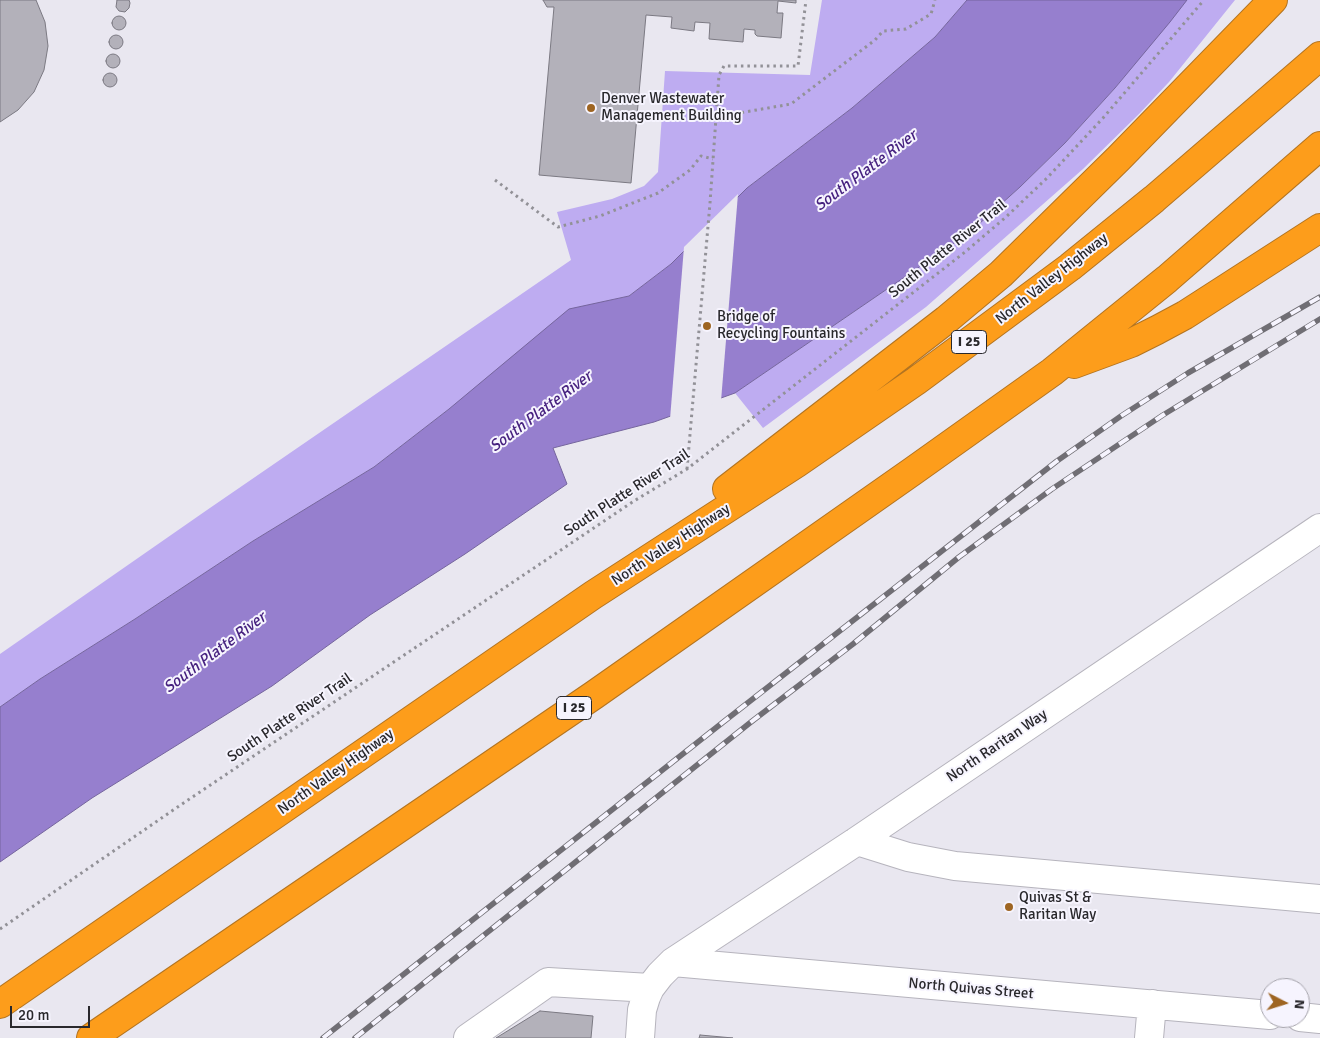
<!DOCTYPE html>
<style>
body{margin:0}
#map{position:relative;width:1320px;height:1038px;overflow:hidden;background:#e9e7f0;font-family:Signika,sans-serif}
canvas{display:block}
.north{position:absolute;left:1260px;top:978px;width:50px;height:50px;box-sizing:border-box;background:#f6f4fe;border:1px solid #a4a2aa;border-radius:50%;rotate:95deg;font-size:14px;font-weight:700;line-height:20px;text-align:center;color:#29282c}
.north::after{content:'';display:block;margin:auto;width:18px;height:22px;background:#9e6522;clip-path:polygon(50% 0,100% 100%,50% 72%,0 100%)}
.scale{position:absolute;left:10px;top:1006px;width:80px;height:22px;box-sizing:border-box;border:2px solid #29282c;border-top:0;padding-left:6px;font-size:15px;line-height:18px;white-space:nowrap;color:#29282c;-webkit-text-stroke:4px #f6f4fe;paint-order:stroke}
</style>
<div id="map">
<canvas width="1320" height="1038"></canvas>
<div class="north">N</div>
<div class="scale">20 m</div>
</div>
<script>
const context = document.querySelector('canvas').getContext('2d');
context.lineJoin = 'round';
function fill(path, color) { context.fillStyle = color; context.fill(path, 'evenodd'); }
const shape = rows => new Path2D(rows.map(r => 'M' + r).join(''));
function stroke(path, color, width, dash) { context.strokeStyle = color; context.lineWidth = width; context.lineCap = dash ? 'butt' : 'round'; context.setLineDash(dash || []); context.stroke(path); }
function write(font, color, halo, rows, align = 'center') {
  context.font = font + ' Signika,sans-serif'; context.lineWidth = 4; context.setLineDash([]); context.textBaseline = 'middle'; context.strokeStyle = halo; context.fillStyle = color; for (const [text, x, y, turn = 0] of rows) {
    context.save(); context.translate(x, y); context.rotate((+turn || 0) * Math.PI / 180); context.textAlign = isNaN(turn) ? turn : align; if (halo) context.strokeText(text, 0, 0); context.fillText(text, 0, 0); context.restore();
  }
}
const green = shape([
 [822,0,967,0,935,37,852,108,747,188,671,264,629,296,604,302,449,409,374,467,253,541,135,619,40,679,0,707,0,654,207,510,571,260,557,212,612,199,644,186,658,172,665,71,810,75],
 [1185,0,1235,0,1169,82,1139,114,1083,169,926,307,763,428,735,393,969,233,1020,187,1065,143,1115,88]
]);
const water = shape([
 [967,0,1187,0,1170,22,1115,88,1065,143,1020,187,969,233,735,393,654,422,553,448,567,484,465,554,370,615,272,686,92,798,0,862,0,707,40,679,135,619,253,541,374,467,449,409,569,309,629,296,671,264,747,188,852,108,935,37,967,0]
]);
const pier = shape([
 [738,194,721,401,670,419,684,247]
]);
const building = shape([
 [0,0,36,0,45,22,48,46,44,70,34,92,18,110,0,122,0,0],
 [117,0,129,0,130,3,129,8,125,12,119,11,116,7,117,0],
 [543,0,796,0,796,3,778,1,777,13,783,13,781,38,757,36,755,34,755,30,744,29,743,42,709,39,710,23,695,22,694,31,671,28,672,17,646,15,631,183,539,175,554,7,547,7,543,0],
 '112 23a7 7 0 1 1 14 0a7 7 0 1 1-14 0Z',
 '109 42a7 7 0 1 1 14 0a7 7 0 1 1-14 0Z',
 '106 61a7 7 0 1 1 14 0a7 7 0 1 1-14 0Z',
 '103 80a7 7 0 1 1 14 0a7 7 0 1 1-14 0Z',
 [540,1011,593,1016,591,1038,496,1038,540,1011],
 [700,1035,733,1038,699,1038,700,1035]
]);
const path = shape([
 [716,117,791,104,875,40,883,31,906,29,931,14,935,0],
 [495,180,558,227,600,216,658,193,690,170,701,156,713,159],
 [687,469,710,203,719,75,724,66,798,66,806,0],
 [0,929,182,804,634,501,687,469,965,252,1006,217,1047,178,1103,118,1204,0]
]);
const minor = shape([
 [857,841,908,857,955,866,1320,899],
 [673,962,1270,1015],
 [1300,1017,1320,1019],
 [468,1038,548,982,650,988],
 [640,1038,642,1010,646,997,650,988,660,975,673,962,857,841,1320,528],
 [1149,1038,1152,1004]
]);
const highway = shape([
 [1074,364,1131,343,1157,330,1185,315,1320,228],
 [727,489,946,320,1001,274,1119,158,1273,0],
 [0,1004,593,595,797,463,916,381,1070,267,1154,199,1320,56],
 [91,1038,594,695,913,471,1052,372,1167,279,1320,146]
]);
const rail = shape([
 [323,1038,722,723,1057,461,1121,416,1188,373,1320,297],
 [355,1038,751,722,853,644,959,557,1052,489,1163,415,1320,319]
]);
const markers = [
 [591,108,5,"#9e6522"],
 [707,326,5,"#9e6522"],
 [1009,907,5,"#9e6522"]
];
const shields = [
 [969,342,35],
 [574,708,35]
];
const shieldNames = [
 ["I 25",969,342],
 ["I 25",574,708]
];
const poiNames = [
 ["Denver Wastewater",601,99],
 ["Management Building",601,116],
 ["Bridge of",717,317],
 ["Recycling Fountains",717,334],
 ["Quivas St &",1019,898],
 ["Raritan Way",1019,915]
];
const streetNames = [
 ["South Platte River Trail",948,249,-39],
 ["North Valley Highway",1052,279,-38],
 ["South Platte River Trail",627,493,-33],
 ["North Valley Highway",671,545,-33],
 ["South Platte River Trail",290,718,-34],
 ["North Raritan Way",997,746,-34],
 ["North Valley Highway",336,772,-35],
 ["North Quivas Street",971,989,5]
];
const waterNames = [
 ["South Platte River",866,171,-37],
 ["South Platte River",541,412,-37],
 ["South Platte River",215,653,-37]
];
fill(green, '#beacf1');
fill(water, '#967fce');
stroke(water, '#75659d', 1);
fill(pier, '#e9e7f0');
fill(building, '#b3b1ba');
stroke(building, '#7b7982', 1);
stroke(minor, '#b6b4bd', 30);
stroke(highway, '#b37421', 30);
stroke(path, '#929197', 3, [2.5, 4]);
stroke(minor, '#fff', 28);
stroke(highway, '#fd9d1b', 28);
stroke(rail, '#706e74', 5.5);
stroke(rail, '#f6f4fe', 4, [11]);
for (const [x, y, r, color] of markers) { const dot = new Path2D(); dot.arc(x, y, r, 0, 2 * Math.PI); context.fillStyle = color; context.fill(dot); stroke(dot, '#f6f4fe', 2); }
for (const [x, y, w] of shields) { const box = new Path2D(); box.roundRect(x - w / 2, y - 11.5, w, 23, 4); context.fillStyle = '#f6f4fe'; context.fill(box); stroke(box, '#29282c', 1); }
write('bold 14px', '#29282c', null, shieldNames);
write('15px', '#29282c', '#f6f4fe', poiNames, 'left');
write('15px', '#29282c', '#f6f4fe', streetNames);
write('italic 16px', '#46217f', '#f6f4fe', waterNames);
</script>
